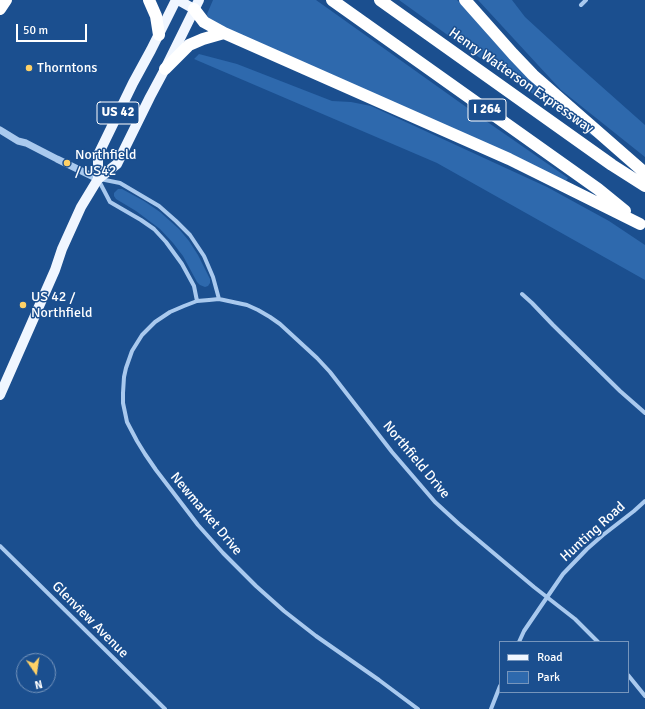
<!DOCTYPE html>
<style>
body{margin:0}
#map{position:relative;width:645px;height:709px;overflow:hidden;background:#1b4f8f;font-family:Signika,sans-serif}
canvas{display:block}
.legend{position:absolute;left:499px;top:641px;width:130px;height:52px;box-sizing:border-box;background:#1b4f8f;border:1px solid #7695bc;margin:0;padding:5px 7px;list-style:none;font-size:12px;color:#fff}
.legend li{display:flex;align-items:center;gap:8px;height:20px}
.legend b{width:20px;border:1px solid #7695bc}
.north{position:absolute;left:16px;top:653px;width:40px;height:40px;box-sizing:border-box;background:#1b4f8f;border:1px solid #7695bc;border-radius:50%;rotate:167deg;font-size:11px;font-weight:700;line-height:16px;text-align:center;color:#fff}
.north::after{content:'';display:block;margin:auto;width:14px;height:18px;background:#ffd166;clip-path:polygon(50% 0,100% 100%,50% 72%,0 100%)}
.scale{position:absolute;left:16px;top:24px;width:71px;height:18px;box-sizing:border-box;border:2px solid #fff;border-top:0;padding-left:5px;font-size:12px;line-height:14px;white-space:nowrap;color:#fff;-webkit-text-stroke:3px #1b4f8f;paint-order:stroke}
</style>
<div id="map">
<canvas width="645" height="709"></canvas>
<ul class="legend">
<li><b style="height:5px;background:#f0f6ff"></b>Road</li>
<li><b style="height:11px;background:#2e69ad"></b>Park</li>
</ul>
<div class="north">N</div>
<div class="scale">50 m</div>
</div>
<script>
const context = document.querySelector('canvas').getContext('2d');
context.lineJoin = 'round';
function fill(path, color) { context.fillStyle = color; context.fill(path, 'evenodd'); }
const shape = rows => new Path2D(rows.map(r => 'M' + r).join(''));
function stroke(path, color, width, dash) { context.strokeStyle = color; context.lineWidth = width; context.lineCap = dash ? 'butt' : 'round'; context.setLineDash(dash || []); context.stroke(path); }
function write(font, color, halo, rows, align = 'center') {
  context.font = font + ' Signika,sans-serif'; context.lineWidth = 3; context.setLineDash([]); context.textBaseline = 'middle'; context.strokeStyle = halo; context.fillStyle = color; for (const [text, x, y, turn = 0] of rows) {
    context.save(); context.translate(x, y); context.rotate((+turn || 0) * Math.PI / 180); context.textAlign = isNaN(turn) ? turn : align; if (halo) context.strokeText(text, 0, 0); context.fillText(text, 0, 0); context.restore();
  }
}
const green = shape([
 [213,0,316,0,476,114,568,178,566,181,214,24,208,18,207,14],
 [399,0,457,0,484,28,488,35,513,61,597,138,585,132,536,96,467,49],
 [478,0,512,0,525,17,574,62,645,125,645,157,561,90],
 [199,54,237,64,332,101,351,102,371,106,547,187,609,221,645,245,645,280,437,163,194,59],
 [118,189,122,189,144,201,160,212,179,229,189,241,198,255,210,279,210,283,208,286,205,287,200,285,197,282,183,256,173,243,160,229,136,211,116,199,114,196,114,193]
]);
const minor = shape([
 [581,5,586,0],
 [98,179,110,202,141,220,154,229,166,242,182,264,194,286,197,301],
 [100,179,120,183,159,206,176,221,190,235,204,256,213,277,219,299],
 [522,294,532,303,553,325,620,391,645,413],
 [0,546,165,709],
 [519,642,524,631,539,609,563,574,587,549,603,535,634,511,645,501],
 [628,675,645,696],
 [418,709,379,680,316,636,284,611,256,586,223,553,198,525,156,470,145,454,137,441,127,422,123,403,123,393,124,377,126,368,132,351,142,335,155,322,170,312,184,306,197,301,209,300,219,299,247,305,258,310,270,317,280,324,317,358,330,372,392,452,435,502,459,524,534,587,575,619,598,642],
 [491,709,500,686]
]);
const tertiary = shape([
 [0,130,18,141,26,143,57,159,98,179]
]);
const primary = shape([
 [178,0,194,9],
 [98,179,98,155,133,83,151,50,176,0],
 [0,395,55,270,62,249,81,207,98,179,117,164,150,97,165,69,199,0]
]);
const motorway = shape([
 [149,0,156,16,159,35],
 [332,0,598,189,625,211],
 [380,0,612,165,645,186],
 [465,0,513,54,533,75,645,173],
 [0,9,6,0],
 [194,9,204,22,224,33,509,159,640,224],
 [165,69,189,45,203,39,224,33]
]);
const markers = [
 [29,68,4,"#ffd166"],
 [67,163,4,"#ffd166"],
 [23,305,4,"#ffd166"]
];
const shields = [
 [487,110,38],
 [118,113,42]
];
const shieldNames = [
 ["I 264",487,110],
 ["US 42",118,113]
];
const poiNames = [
 ["Thorntons",37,68],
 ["Northfield",75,155],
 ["/ US42",75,171],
 ["US 42 /",31,297],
 ["Northfield",31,313]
];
const streetNames = [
 ["Henry Watterson Expressway",521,81,35],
 ["Northfield Drive",416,460,50],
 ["Newmarket Drive",206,514,50],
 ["Hunting Road",593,532,-42],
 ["Glenview Avenue",90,620,45]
];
fill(green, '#2e69ad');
stroke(minor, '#a9c9ee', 4);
stroke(tertiary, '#a9c9ee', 7);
stroke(primary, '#f0f6ff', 10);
stroke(motorway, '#fff', 12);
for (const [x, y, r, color] of markers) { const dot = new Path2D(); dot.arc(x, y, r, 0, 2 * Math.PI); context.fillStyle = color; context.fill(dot); stroke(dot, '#1b4f8f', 1.5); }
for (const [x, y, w] of shields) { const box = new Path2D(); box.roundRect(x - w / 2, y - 11, w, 22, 3); context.fillStyle = '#1b4f8f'; context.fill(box); stroke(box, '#fff', 1); }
write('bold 13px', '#fff', null, shieldNames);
write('14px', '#fff', '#1b4f8f', poiNames, 'left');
write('14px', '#fff', '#1b4f8f', streetNames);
</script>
